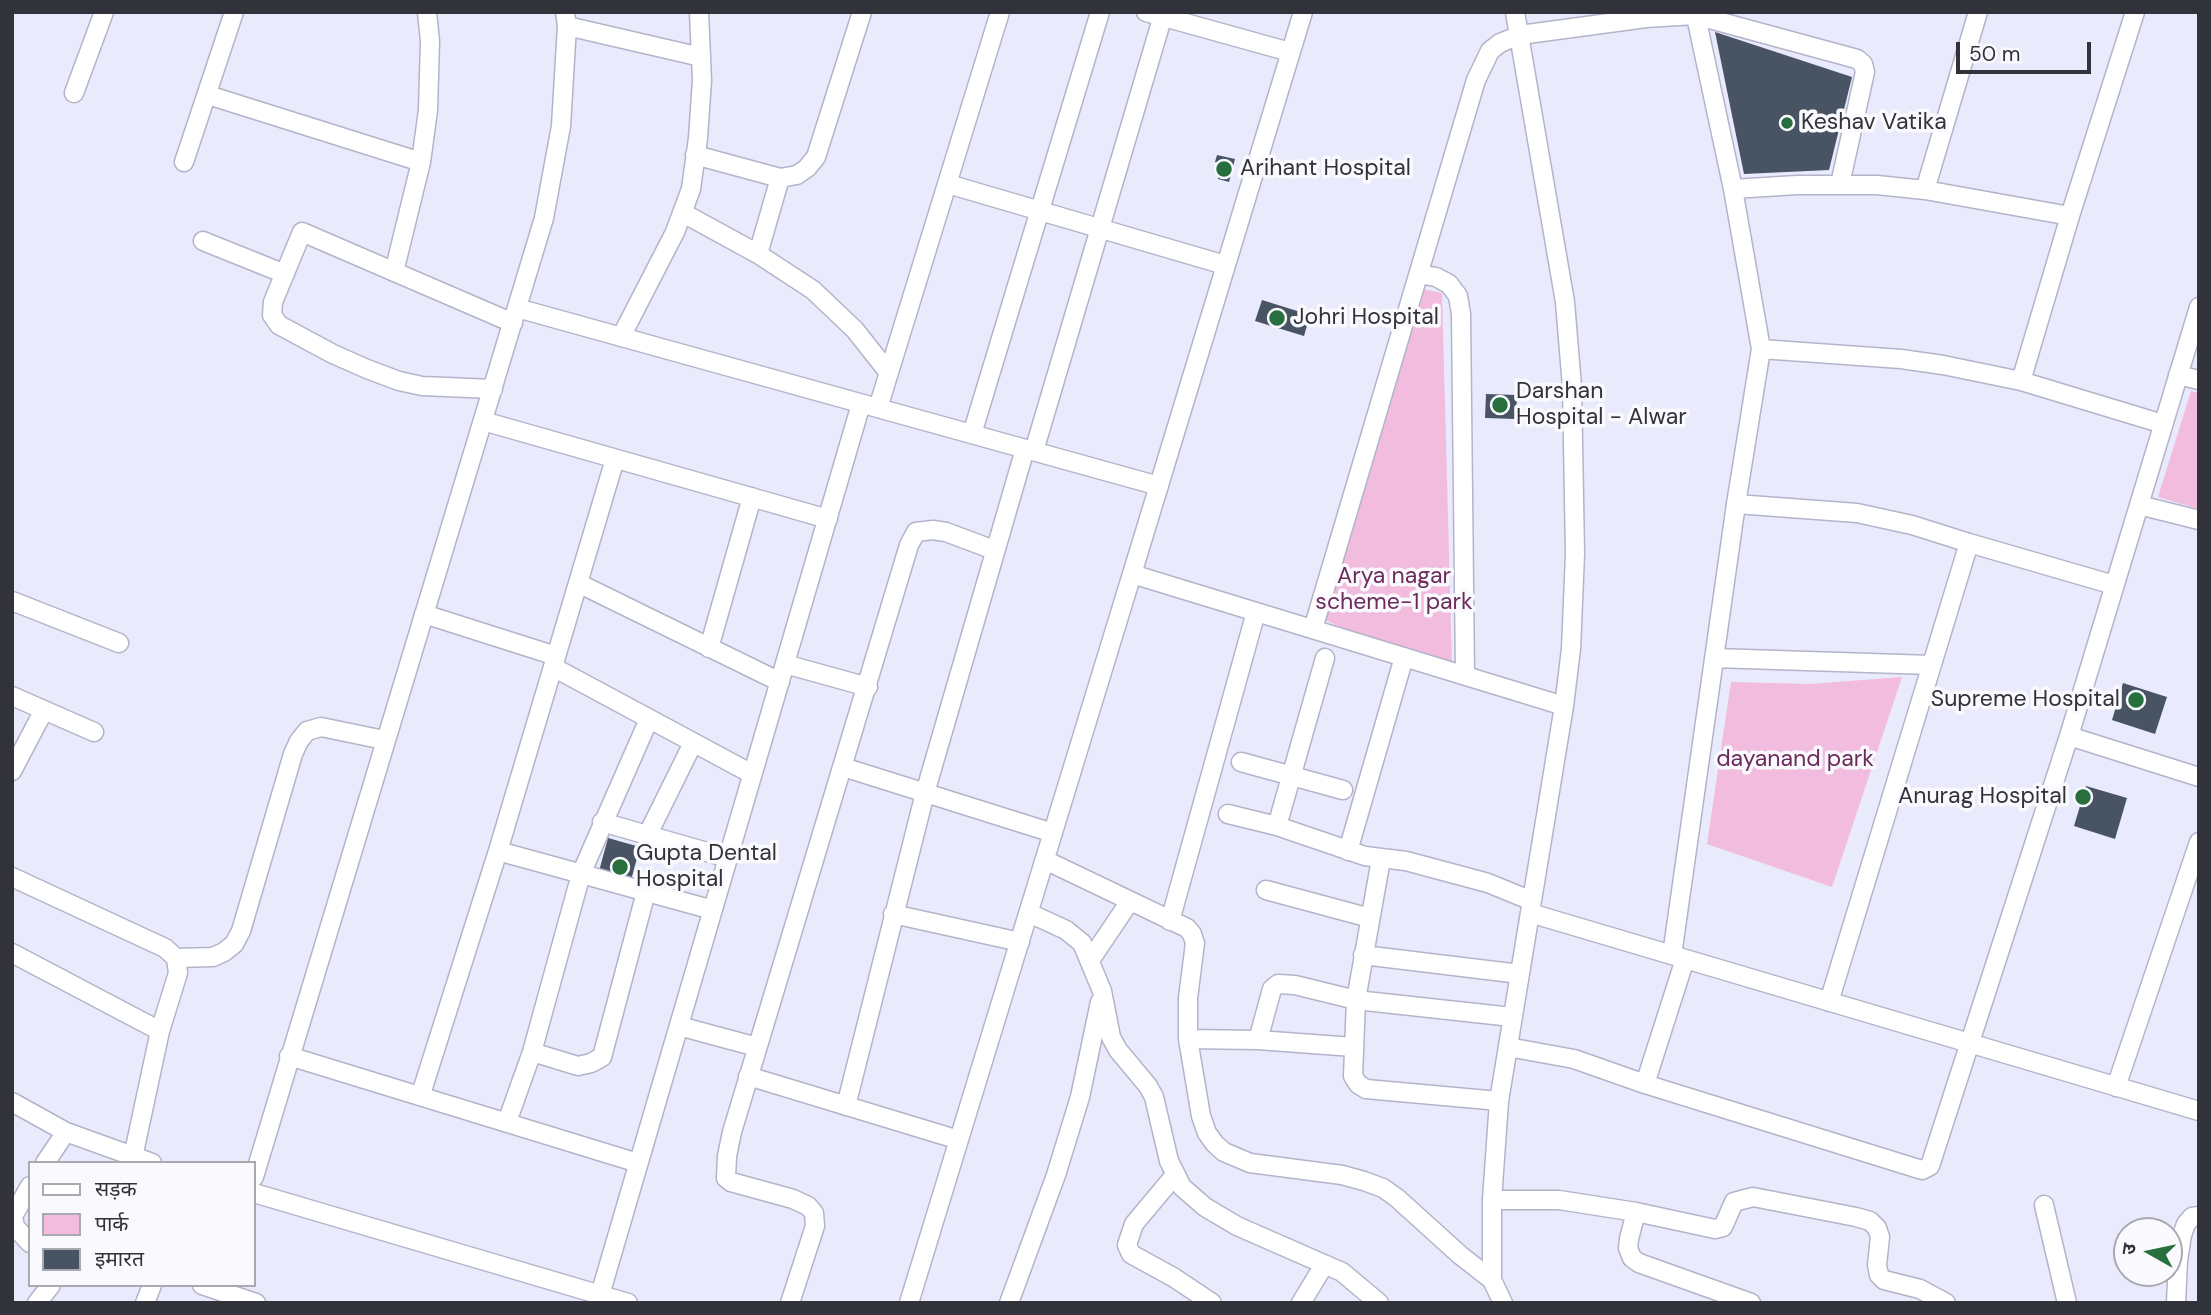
<!DOCTYPE html>
<meta charset="utf-8">
<style>
body{margin:0}
#map{position:relative;width:2211px;height:1315px;overflow:hidden;background:#eaeafd;font-family:"DM Sans","Noto Sans Devanagari",sans-serif}
canvas{display:block}
.frame{position:absolute;inset:0;border:14px solid #32323a;pointer-events:none}
.legend{position:absolute;left:28px;top:1161px;width:228px;height:126px;box-sizing:border-box;background:#f9f9fe;border:2px solid #a9a9b0;margin:0;padding:9px 12px;list-style:none;font-size:21px;color:#32323a}
.legend li{display:flex;align-items:center;gap:14px;height:35px}
.legend b{width:35px;border:2px solid #a9a9b0}
.north{position:absolute;left:2113px;top:1217px;width:70px;height:70px;box-sizing:border-box;background:#f9f9fe;border:2px solid #a9a9b0;border-radius:50%;rotate:279deg;font-size:19px;font-weight:700;line-height:28px;text-align:center;color:#32323a}
.north::after{content:'';display:block;margin:auto;width:24px;height:32px;background:#276f3c;clip-path:polygon(50% 0,100% 100%,50% 72%,0 100%)}
.scale{position:absolute;left:1956px;top:42px;width:135px;height:32px;box-sizing:border-box;border:4px solid #32323a;border-top:0;padding-left:9px;font-size:21px;line-height:24px;white-space:nowrap;color:#32323a;-webkit-text-stroke:5px #f9f9fe;paint-order:stroke}
</style>
<div id="map">
<canvas width="2211" height="1315"></canvas>
<div class="frame"></div>
<ul class="legend">
<li><b style="height:9px;background:#fff"></b>सड़क</li>
<li><b style="height:19px;background:#f1bcde"></b>पार्क</li>
<li><b style="height:19px;background:#485363"></b>इमारत</li>
</ul>
<div class="north">उ</div>
<div class="scale">50 m</div>
</div>
<script>
const context = document.querySelector('canvas').getContext('2d');
context.lineJoin = 'round';
function fill(path, color) { context.fillStyle = color; context.fill(path, 'evenodd'); }
const shape = rows => new Path2D(rows.map(r => 'M' + r).join(''));
function stroke(path, color, width, dash) { context.strokeStyle = color; context.lineWidth = width; context.lineCap = dash ? 'butt' : 'round'; context.setLineDash(dash || []); context.stroke(path); }
function write(font, color, halo, rows, align = 'center') {
  context.font = font + ' "DM Sans",sans-serif'; context.lineWidth = 7; context.setLineDash([]); context.textBaseline = 'middle'; context.strokeStyle = halo; context.fillStyle = color; for (const [text, x, y, turn = 0] of rows) {
    context.save(); context.translate(x, y); context.rotate((+turn || 0) * Math.PI / 180); context.textAlign = isNaN(turn) ? turn : align; if (halo) context.strokeText(text, 0, 0); context.fillText(text, 0, 0); context.restore();
  }
}
const green = shape([
 [1423,289,1442,293,1452,666,1404,657,1325,620],
 [2191,391,2199,393,2199,509,2158,497],
 [1902,677,1832,887,1707,844,1731,682,1810,684]
]);
const building = shape([
 [1715,32,1852,77,1829,170,1744,174],
 [1217,155,1235,159,1229,182,1218,179,1221,164,1215,162],
 [1262,300,1310,315,1304,336,1255,321],
 [1486,394,1517,395,1516,419,1485,418],
 [2123,683,2167,697,2155,734,2112,720],
 [2086,786,2127,798,2115,839,2074,826],
 [608,838,640,847,630,884,598,875]
]);
const minor = shape([
 [1146,12,1290,52],
 [1303,12,1132,574,1564,706],
 [567,26,701,57],
 [74,93,104,12],
 [208,95,421,162],
 [695,155,780,178,797,175,807,168,816,157,862,12],
 [184,162,234,12],
 [948,184,1225,265],
 [1733,189,1797,185,1877,185,1925,190,2070,216],
 [1925,190,1978,12],
 [683,213,758,254,813,290,855,330,889,373],
 [203,241,285,274],
 [758,254,780,178],
 [394,272,421,162,428,110,430,41,427,12],
 [1419,274,1436,277,1449,284,1458,296,1461,314,1465,675],
 [2199,307,2069,736,2199,777],
 [517,308,1159,486],
 [621,337,675,232,691,189,698,138,702,80,699,12],
 [1761,349,1901,359,1943,365,2021,381,2163,424],
 [2178,375,2199,380],
 [2021,381,2070,216,2135,12],
 [493,389,422,386,399,381,367,369,333,354,279,325,272,315,273,302,302,232,513,323],
 [878,408,1000,12],
 [483,421,828,519],
 [972,434,1100,12],
 [1034,451,1164,12],
 [1736,504,1857,513,1912,525,1969,543,1829,1002],
 [2139,505,2199,520],
 [1969,543,2114,585],
 [578,583,780,682],
 [12,601,119,643],
 [424,614,556,656],
 [1313,629,1476,80,1490,51,1500,43,1520,35,1646,18,1695,15,1857,59,1863,64,1865,72,1840,184],
 [709,648,752,497],
 [1714,658,1931,665],
 [785,664,868,687],
 [553,667,752,774],
 [12,696,94,732],
 [1241,762,1343,790],
 [843,767,1053,833],
 [12,771,44,710],
 [1228,814,1277,826,1365,856,1406,861,1488,883,1532,901],
 [602,822,728,858],
 [1277,826,1325,658],
 [647,836,693,743],
 [498,851,713,910],
 [1348,851,1404,657],
 [1381,859,1356,1000,1353,1076,1358,1084,1366,1089,1499,1101],
 [1045,860,1187,928,1192,934,1195,943,1188,998,1188,1039,1201,1116,1207,1133,1215,1144,1224,1152,1250,1163,1342,1175,1364,1181,1383,1188,1397,1198,1460,1255,1492,1280],
 [12,877,165,948,176,958,178,973,160,1031,133,1157,130,1163],
 [1266,890,1370,918],
 [1029,913,1066,930,1082,943,1102,991,1111,1037,1118,1050,1148,1086,1154,1097,1169,1161,1182,1187,1205,1207,1237,1226,1342,1272,1379,1303],
 [1530,913,2199,1111],
 [893,914,1020,942],
 [1170,921,1256,612],
 [12,953,160,1031],
 [1363,955,1520,974],
 [1672,955,1736,504,1761,349,1733,189,1695,12],
 [176,958,213,957,224,952,234,944,241,931,293,754,299,741,307,731,321,727,384,740],
 [1091,959,1130,901],
 [1685,959,1645,1084,1922,1170,1930,1166,2069,736],
 [679,1026,757,1047],
 [1188,1039,1258,1040,1353,1047],
 [1258,1040,1272,989,1278,984,1295,985,1356,1000,1512,1017],
 [1508,1047,1574,1059,1645,1084],
 [532,1052,578,1066,591,1063,602,1057,646,892],
 [289,1056,638,1163],
 [748,1076,959,1140],
 [2116,1087,2199,842],
 [421,1094,498,851,615,459],
 [12,1102,66,1132,152,1163],
 [846,1106,925,793,1025,449],
 [507,1122,532,1052,581,874,649,719],
 [45,1163,66,1132],
 [1175,1175,1134,1224,1127,1245,1131,1254,1173,1277,1212,1303],
 [254,1177,544,218,561,126,567,26,565,12],
 [30,1186,13,1216,15,1227,30,1243],
 [254,1193,628,1303],
 [1492,1200,1559,1200,1636,1212,1715,1229,1723,1227,1734,1202,1753,1197,1856,1217,1870,1221,1877,1228,1880,1237,1877,1265,1879,1275,1884,1280,1920,1289,1946,1303],
 [2044,1205,2067,1303],
 [1636,1212,1629,1239,1628,1248,1632,1258,1639,1263,1751,1303],
 [202,1285,256,1303],
 [600,1295,861,404],
 [37,1303,51,1285],
 [145,1303,152,1285],
 [790,1303,815,1226,814,1213,808,1206,793,1199,731,1182,726,1178,727,1156,732,1132,909,545,916,532,933,530,946,532,994,550],
 [909,1303,1132,574],
 [1009,1303,1056,1175,1080,1097,1100,1002],
 [1301,1303,1324,1265],
 [1503,1303,1492,1280,1492,1200,1499,1101,1564,706,1571,649,1575,554,1572,387,1565,302,1515,12],
 [2176,1303,2178,1261,2182,1235,2186,1224,2192,1217,2199,1216]
]);
const markers = [
 [1787,123,7,"#276f3c"],
 [1224,169,9,"#276f3c"],
 [1277,318,9,"#276f3c"],
 [1500,405,9,"#276f3c"],
 [2136,700,9,"#276f3c"],
 [2083,797,9,"#276f3c"],
 [620,867,9,"#276f3c"]
];
const poiNames = [
 ["Keshav Vatika",1801,123],
 ["Arihant Hospital",1240,169],
 ["Johri Hospital",1293,318],
 ["Darshan",1516,392],
 ["Hospital - Alwar",1516,418],
 ["Supreme Hospital",2120,700,"right"],
 ["Anurag Hospital",2067,797,"right"],
 ["Gupta Dental",636,854],
 ["Hospital",636,880]
];
const parkNames = [
 ["Arya nagar",1394,577],
 ["scheme-1 park",1394,603],
 ["dayanand park",1795,760]
];
fill(green, '#f1bcde');
fill(building, '#485363');
stroke(minor, '#b3b4c9', 21);
stroke(minor, '#fff', 18);
for (const [x, y, r, color] of markers) { const dot = new Path2D(); dot.arc(x, y, r, 0, 2 * Math.PI); context.fillStyle = color; context.fill(dot); stroke(dot, '#f9f9fe', 2.5); }
write('23px', '#32323a', '#f9f9fe', poiNames, 'left');
write('23px', '#6c2c5a', '#f9f9fe', parkNames);
</script>
